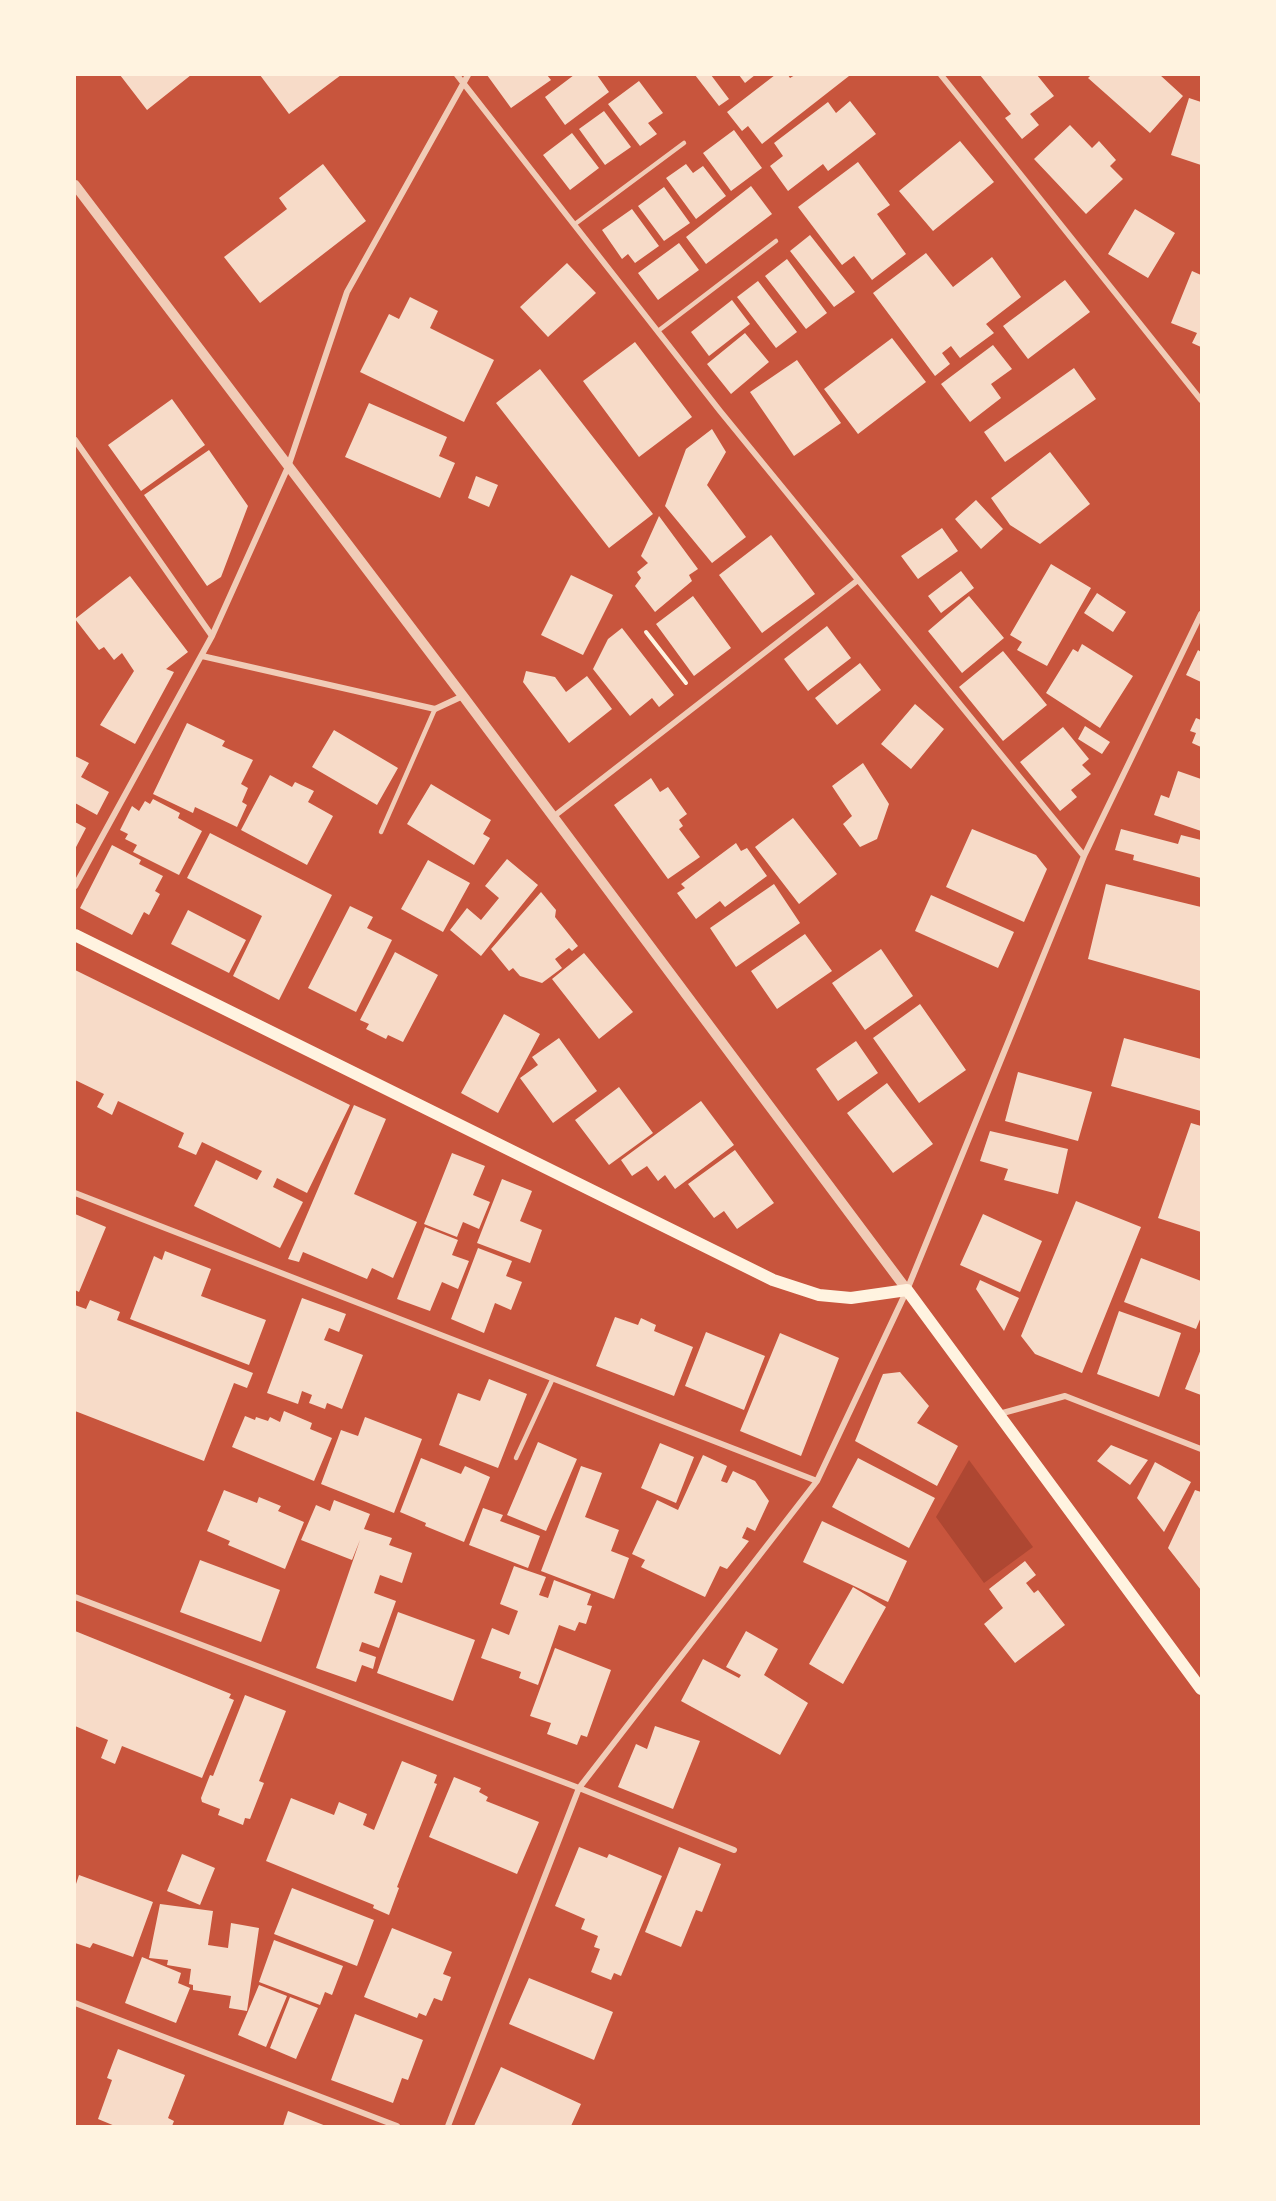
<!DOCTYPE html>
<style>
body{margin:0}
#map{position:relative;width:1276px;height:2201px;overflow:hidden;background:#c8553d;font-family:"Space Grotesk",sans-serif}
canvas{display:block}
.frame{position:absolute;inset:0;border:76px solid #fff3e0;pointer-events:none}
</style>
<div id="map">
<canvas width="1276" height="2201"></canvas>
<div class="frame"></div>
</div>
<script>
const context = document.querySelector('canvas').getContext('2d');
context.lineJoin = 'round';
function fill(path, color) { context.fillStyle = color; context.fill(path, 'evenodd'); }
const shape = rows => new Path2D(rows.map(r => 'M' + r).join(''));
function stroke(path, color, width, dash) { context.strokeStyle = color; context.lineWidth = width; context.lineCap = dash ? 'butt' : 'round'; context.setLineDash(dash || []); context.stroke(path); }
const green = shape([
 [969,1460,1033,1547,984,1583,936,1517]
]);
const building = shape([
 [120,75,191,75,147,110],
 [260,75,341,75,289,114],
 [487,75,547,75,551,80,511,108],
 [574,75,597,75,609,92,565,125,545,97],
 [695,75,711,75,729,99,719,106],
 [739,75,755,75,745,83],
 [775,75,788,75,790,78,795,75,849,76,762,144,748,126,742,131,727,112],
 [980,75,1037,75,1054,96,1030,114,1039,125,1022,139,1005,118,1011,114],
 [1091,75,1160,75,1183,96,1150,133,1088,78],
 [639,81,663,113,648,123,657,134,640,146,608,104],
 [1189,98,1201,102,1201,165,1171,155],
 [850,101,876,134,828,171,823,164,788,191,770,166,783,156,774,143,828,102,836,113],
 [604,111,631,147,605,165,579,129],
 [1070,125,1092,148,1099,141,1116,160,1110,166,1123,179,1086,214,1034,159],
 [734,130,762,168,731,191,703,153],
 [572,133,599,168,570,190,543,155],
 [960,141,994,182,933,231,899,191],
 [858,162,890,205,877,214,906,254,872,280,854,256,842,265,798,207],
 [323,164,366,221,260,303,224,257,287,209,279,198],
 [686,164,693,173,703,166,726,196,696,219,666,178],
 [751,186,772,214,706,264,686,237],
 [664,187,690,223,664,241,638,206],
 [632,209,659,246,635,263,628,254,622,259,602,230],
 [1135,209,1175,233,1148,278,1108,254],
 [810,235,855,292,834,307,790,251],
 [679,243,699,270,658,300,638,273],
 [926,253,953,287,992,257,1021,297,986,324,994,333,960,358,951,346,942,353,950,364,935,376,873,293],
 [787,259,827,313,806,329,765,276],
 [567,263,596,293,548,337,520,307],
 [1192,271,1201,275,1201,347,1192,343,1197,333,1171,323],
 [1065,280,1090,312,1028,359,1003,326],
 [758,281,797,332,776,348,737,297],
 [410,297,438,311,430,328,494,360,464,422,360,372,389,314,399,319],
 [732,300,750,324,709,356,691,332],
 [745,333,769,362,731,394,707,364],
 [892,338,926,382,858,434,824,389],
 [635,342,692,417,639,457,583,381],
 [993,345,1012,369,991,384,1001,398,970,422,941,384],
 [797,360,841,423,794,456,750,392],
 [1074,368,1096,399,1005,462,984,432],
 [540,369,653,514,609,548,496,403],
 [172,399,205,445,141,491,108,445],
 [369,403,447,437,439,456,455,463,440,498,345,457],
 [712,429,726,452,707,485,746,537,712,563,665,506,686,449],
 [209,450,248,506,221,577,207,586,144,495],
 [1050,452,1090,504,1040,544,1010,525,991,498],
 [476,476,498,485,489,507,468,498],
 [976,500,1003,529,981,549,955,519],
 [659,516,698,569,689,575,692,581,655,612,635,586,641,578,637,572,648,563,641,556],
 [942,528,958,551,918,579,901,556],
 [771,535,815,594,762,633,719,575],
 [1051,564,1091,588,1047,666,1017,650,1022,642,1010,635],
 [961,571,974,588,941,613,928,596],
 [571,575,613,595,583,655,541,635],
 [130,576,188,652,166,669,174,672,135,744,100,725,134,671,122,653,114,660,104,647,99,650,75,619],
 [1097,593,1126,612,1113,632,1084,613],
 [693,596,731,648,694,676,656,624],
 [969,596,1004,638,962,673,928,631],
 [827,626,851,658,808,691,784,659],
 [622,628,674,695,659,707,652,698,630,716,593,669,608,639],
 [1082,644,1133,676,1100,728,1046,693,1073,649,1078,652],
 [1198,650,1201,652,1201,682,1186,675],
 [1003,651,1047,705,1003,741,959,687],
 [860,663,881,690,837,725,815,698],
 [526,671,555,677,566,692,587,676,612,709,569,743,523,682],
 [915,704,944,729,911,769,881,744],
 [1196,718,1201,720,1201,747,1192,743,1196,733,1190,731],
 [187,723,225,741,222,746,253,760,241,784,248,788,242,802,247,805,237,827,195,807,193,813,153,794],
 [1085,726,1110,742,1102,754,1078,739],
 [1063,727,1089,759,1082,765,1091,774,1071,790,1077,797,1060,811,1020,762],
 [334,730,398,768,377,805,312,767],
 [75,756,89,763,81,777,109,792,97,815,75,803],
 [863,763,889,804,877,839,860,847,843,824,852,816,832,786],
 [1178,771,1201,779,1201,831,1154,815,1161,795,1169,798],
 [270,775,292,787,295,782,314,791,308,802,333,816,307,865,241,830],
 [651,778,660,792,668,787,687,814,679,820,683,826,679,829,700,857,668,879,614,805],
 [431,784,491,820,483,834,490,838,474,865,407,824],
 [153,799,180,813,178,818,202,831,179,875,133,852,137,845,125,839,128,834,120,830,132,806,139,811,145,801,150,804],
 [793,818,837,874,799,904,755,847],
 [75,822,86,828,75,849],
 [972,829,1036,855,1047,869,1024,922,946,887],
 [1121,829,1178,844,1181,835,1201,840,1201,878,1133,860,1134,855,1115,850],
 [210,833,332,895,279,1000,233,976,262,916,187,878],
 [736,843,741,851,747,848,767,876,725,907,720,901,696,919,677,893,685,888,681,884],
 [112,845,141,860,139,864,163,876,155,891,160,894,149,915,144,912,132,935,80,908],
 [507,859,538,885,481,956,450,930,467,908,481,920,499,898,485,886],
 [428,860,470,883,443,932,401,909],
 [774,884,800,923,736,967,710,928],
 [1106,884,1201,907,1201,991,1088,959],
 [541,892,556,910,555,917,578,946,572,951,569,948,555,959,562,968,542,983,520,976,513,968,509,971,491,949],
 [931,895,1014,932,998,968,915,931],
 [350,906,373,917,367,928,392,940,356,1012,308,988],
 [188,910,246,940,229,973,171,944],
 [805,934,832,971,777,1009,751,971],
 [881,949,913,996,865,1030,832,983],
 [395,952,438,975,403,1042,388,1035,386,1039,366,1029,369,1024,360,1020],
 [584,953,633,1012,599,1039,552,979],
 [75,970,350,1105,307,1193,277,1178,273,1187,303,1202,280,1248,194,1206,216,1160,257,1180,262,1171,202,1142,196,1155,178,1147,184,1133,118,1101,112,1115,97,1107,104,1094,75,1080],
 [920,1004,966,1070,919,1103,873,1038],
 [504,1014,540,1034,498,1113,461,1093],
 [559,1038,597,1091,553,1123,520,1078,538,1065,532,1057],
 [1124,1038,1201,1059,1201,1111,1111,1086],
 [856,1041,878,1073,838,1101,816,1069],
 [1018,1072,1092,1092,1078,1141,1005,1121],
 [887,1083,933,1144,893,1173,847,1113],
 [619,1087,653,1133,609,1165,575,1120],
 [701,1101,734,1145,675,1189,665,1175,658,1181,647,1166,632,1176,621,1160],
 [354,1105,386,1119,354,1194,417,1222,393,1278,372,1268,367,1279,303,1252,299,1262,288,1259],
 [1191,1123,1201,1126,1201,1232,1158,1218],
 [990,1131,1068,1149,1058,1194,1004,1180,1008,1169,980,1161],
 [735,1150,774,1203,737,1229,724,1211,714,1218,688,1184],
 [452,1153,485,1166,473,1195,490,1202,479,1229,463,1222,457,1237,424,1224],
 [502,1179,532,1191,520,1221,542,1230,530,1263,477,1243],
 [1076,1201,1141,1227,1082,1373,1035,1354,1021,1336],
 [75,1214,106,1227,79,1292,75,1290],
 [983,1214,1042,1241,1020,1292,960,1265],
 [425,1227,458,1240,452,1255,469,1261,458,1289,442,1282,430,1311,397,1299],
 [478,1248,512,1261,506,1276,522,1282,511,1310,495,1303,484,1333,451,1319],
 [165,1251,211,1269,201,1296,266,1320,249,1365,130,1319,154,1256,162,1260],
 [1141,1258,1201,1281,1201,1317,1196,1329,1124,1302],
 [980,1280,1019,1298,1004,1331,976,1289],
 [302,1298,346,1314,339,1332,329,1328,324,1340,363,1355,342,1409,327,1403,325,1409,309,1403,312,1395,302,1391,298,1404,267,1393],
 [90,1300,120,1312,117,1320,253,1373,247,1388,234,1383,204,1461,75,1411,75,1305,86,1309],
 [1119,1311,1181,1333,1159,1397,1097,1374],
 [615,1317,638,1325,641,1318,656,1325,654,1331,693,1347,674,1396,596,1366],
 [706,1332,765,1356,744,1410,685,1386],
 [780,1333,839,1358,801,1456,740,1431],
 [1201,1349,1201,1395,1185,1389],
 [900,1372,929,1406,917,1423,958,1446,937,1486,855,1441,883,1374],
 [489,1379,527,1394,498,1468,439,1445,458,1393,480,1401],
 [284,1411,312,1423,310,1429,332,1438,314,1481,232,1447,245,1416,255,1420,256,1417,268,1421,270,1417,280,1422],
 [365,1417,422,1439,394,1513,321,1484,341,1430,358,1436],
 [538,1442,577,1459,546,1531,507,1515],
 [660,1443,694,1457,676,1503,641,1488],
 [1111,1445,1148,1460,1130,1485,1097,1461],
 [703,1455,727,1466,721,1481,727,1483,733,1471,755,1481,769,1501,755,1531,747,1527,742,1538,749,1541,727,1569,720,1566,705,1597,641,1567,645,1560,632,1554,657,1500,678,1510],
 [421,1458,461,1474,465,1466,490,1477,464,1542,425,1526,426,1523,400,1512],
 [858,1458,935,1498,909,1548,832,1507],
 [1155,1462,1191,1482,1164,1532,1137,1498],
 [581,1466,602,1473,585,1517,619,1530,611,1551,629,1558,614,1599,541,1571],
 [224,1490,257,1503,259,1497,281,1506,278,1511,304,1522,285,1569,228,1545,230,1541,207,1531],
 [1195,1490,1201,1492,1201,1590,1168,1548],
 [334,1500,370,1514,364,1529,392,1538,389,1545,412,1553,402,1583,380,1575,374,1593,396,1601,379,1648,362,1642,359,1651,376,1657,373,1669,362,1665,356,1682,316,1668,360,1540,352,1560,301,1540,316,1505,330,1511],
 [483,1508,503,1515,500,1521,540,1536,528,1568,469,1545],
 [822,1521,907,1561,888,1602,803,1562],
 [200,1560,280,1590,261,1642,180,1612],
 [1025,1561,1036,1575,1026,1583,1034,1593,1038,1590,1065,1625,1015,1663,984,1624,1003,1608,989,1589],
 [514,1566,546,1577,539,1595,548,1598,554,1580,591,1594,587,1605,592,1606,586,1624,579,1622,575,1631,559,1625,538,1685,519,1678,521,1672,481,1658,492,1628,509,1635,518,1611,500,1604],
 [853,1587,886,1607,843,1684,809,1664],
 [398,1612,475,1640,453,1701,377,1673],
 [75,1631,231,1694,229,1698,234,1700,202,1778,122,1746,115,1764,101,1758,108,1740,75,1726],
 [746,1631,778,1649,764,1675,808,1703,780,1755,681,1701,703,1659,739,1678,741,1675,726,1667],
 [555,1648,611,1670,587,1737,581,1735,577,1745,547,1734,551,1723,530,1716],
 [245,1695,286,1711,259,1781,264,1783,250,1819,245,1818,243,1825,218,1815,220,1809,202,1802,201,1798,210,1775,213,1776],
 [655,1726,700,1741,673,1809,618,1787,636,1744,647,1749],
 [402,1761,437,1775,434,1783,437,1784,397,1887,399,1888,389,1915,373,1908,374,1905,266,1861,291,1798,334,1815,339,1802,367,1814,363,1825,374,1830],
 [454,1777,481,1788,479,1792,488,1797,486,1801,539,1822,517,1874,429,1837],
 [579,1847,607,1858,609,1854,662,1876,621,1976,614,1973,611,1980,591,1972,600,1949,594,1947,598,1936,581,1929,585,1919,555,1906],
 [679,1847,721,1864,702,1912,696,1910,681,1947,645,1932],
 [182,1854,215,1868,200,1905,167,1891],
 [79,1875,153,1902,133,1957,93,1943,90,1948,75,1943,75,1887],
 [292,1888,374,1920,357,1966,274,1934],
 [160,1904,213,1911,208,1945,228,1948,231,1923,259,1928,247,2011,229,2008,231,1996,193,1990,193,1985,189,1984,191,1969,167,1965,168,1960,149,1958],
 [392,1928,452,1952,443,1974,451,1977,442,2001,434,1998,426,2016,419,2013,417,2018,364,1997],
 [274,1940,343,1966,332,1995,325,1992,320,2005,259,1982],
 [142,1957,181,1973,178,1983,190,1988,176,2023,125,2003],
 [529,1978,613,2012,594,2060,509,2024],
 [259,1985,287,1996,266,2047,238,2035],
 [290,1997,318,2008,296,2059,270,2048],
 [355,2014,423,2040,408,2080,402,2078,393,2103,331,2080],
 [118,2049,185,2075,168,2118,174,2121,172,2126,115,2126,98,2119,112,2080,107,2078],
 [501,2067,581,2104,571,2126,474,2126],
 [288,2111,326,2126,283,2126]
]);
const path = shape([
 [646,632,686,683]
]);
const service = shape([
 [575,224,684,143],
 [658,331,776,241],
 [381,832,435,709],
 [516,1458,553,1378]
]);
const minor = shape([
 [457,75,720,411,1084,856],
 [941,75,1201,400],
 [75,440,212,636],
 [202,656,435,709,463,696],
 [553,817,858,580],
 [75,886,212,636,288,467,347,292,468,75],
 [75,1193,817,1481],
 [999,1414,1065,1396,1201,1449],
 [75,1597,579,1788,734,1850],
 [75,2003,397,2126],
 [448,2126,579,1788,817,1481,907,1290,1084,856,1201,614]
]);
const tertiary = shape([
 [75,185,463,696,907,1290]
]);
const secondary = shape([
 [75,935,773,1280,819,1295,851,1298,907,1290,1201,1689]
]);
fill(green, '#ae4732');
fill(building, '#f7dbc8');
stroke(path, '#fff3e0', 4);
stroke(service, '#f1ccb7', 4.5);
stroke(minor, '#f1ccb7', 6);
stroke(tertiary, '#f1ccb7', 10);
stroke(secondary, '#fff3e0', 12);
</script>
